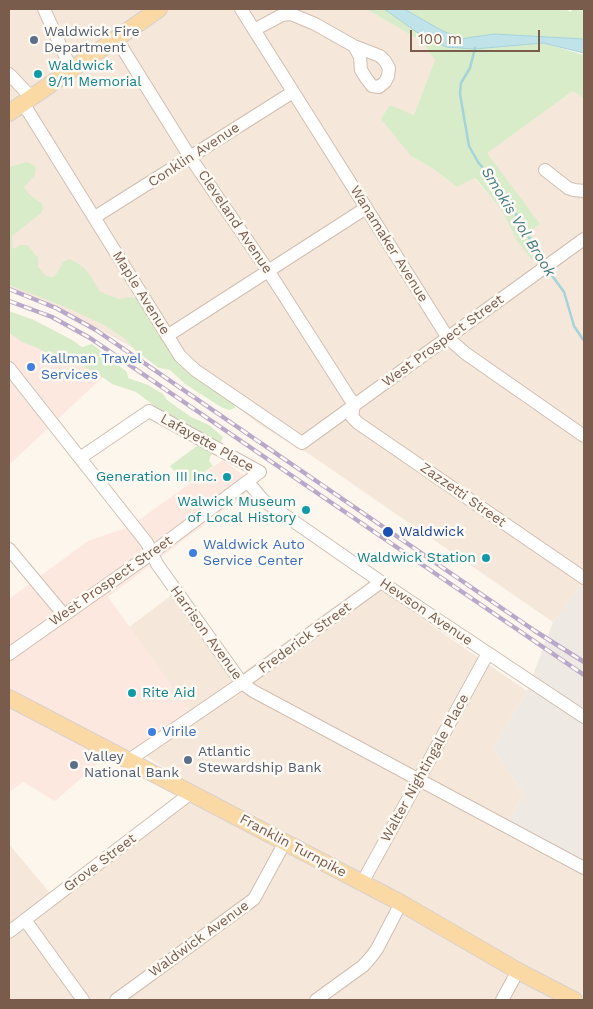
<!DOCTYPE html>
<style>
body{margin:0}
#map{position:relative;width:593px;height:1009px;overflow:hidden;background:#fdf6ec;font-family:"Work Sans",sans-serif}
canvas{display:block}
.frame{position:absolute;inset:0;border:10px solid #7a5c4d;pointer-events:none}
.scale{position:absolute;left:410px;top:30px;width:130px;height:22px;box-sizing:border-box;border:2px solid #7a5c4d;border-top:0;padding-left:6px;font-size:15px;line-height:18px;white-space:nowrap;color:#7a5c4d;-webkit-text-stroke:4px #fffaf3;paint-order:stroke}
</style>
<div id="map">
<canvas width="593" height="1009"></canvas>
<div class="frame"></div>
<div class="scale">100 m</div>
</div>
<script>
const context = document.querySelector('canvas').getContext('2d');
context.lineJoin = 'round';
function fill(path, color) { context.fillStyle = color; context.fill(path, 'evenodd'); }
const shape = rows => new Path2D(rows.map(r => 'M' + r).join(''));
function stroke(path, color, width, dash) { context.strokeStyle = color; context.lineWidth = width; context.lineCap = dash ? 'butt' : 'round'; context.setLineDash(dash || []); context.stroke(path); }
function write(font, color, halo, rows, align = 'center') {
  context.font = font + ' "Work Sans",sans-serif'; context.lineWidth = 5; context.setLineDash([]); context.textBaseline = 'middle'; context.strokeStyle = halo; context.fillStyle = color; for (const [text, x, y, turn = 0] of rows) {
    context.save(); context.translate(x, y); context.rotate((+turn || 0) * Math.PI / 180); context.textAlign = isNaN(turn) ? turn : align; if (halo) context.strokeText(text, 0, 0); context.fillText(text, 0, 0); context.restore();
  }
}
const residential = shape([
 [9,9,366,9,421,41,435,60,414,116,411,156,432,168,457,187,474,178,501,209,517,241,539,224,486,153,573,91,584,99,584,581,553,622,309,454,260,425,228,400,97,328,9,288],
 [369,582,527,691,493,748,524,795,501,832,584,875,584,1000,9,1000,9,844,54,898,201,789,172,774,135,748,128,628,173,594,237,677]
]);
const commercial = shape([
 [9,333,106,374,9,465],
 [223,460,257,485,108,597,190,711,135,748,100,762,55,801,23,782,9,792,9,599,88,541,129,527]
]);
const industrial = shape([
 [584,581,584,875,501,832,524,795,493,748,527,691,553,622]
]);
const green = shape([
 [366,9,384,9,421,35,474,49,543,43,584,55,584,99,573,91,487,153,540,224,529,232,544,252,533,261,517,241,501,209,475,178,457,187,432,168,411,156,381,119,390,105,414,115,435,60,421,41],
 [404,9,566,9,570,12,573,9,581,9,584,12,584,39,494,34,460,39,441,30],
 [27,162,34,165,36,168,35,175,24,187,29,194,42,204,43,209,41,213,12,236,12,249,20,245,27,245,38,258,38,267,46,276,53,277,57,273,63,262,70,259,82,266,90,275,100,292,119,299,132,297,138,299,163,334,236,402,235,408,229,410,221,407,185,384,170,370,159,368,136,351,125,339,106,326,68,308,9,285,9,167],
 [9,311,34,320,74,341,82,347,92,344,127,372,128,378,148,385,163,394,167,400,191,417,209,425,223,437,221,442,210,457,209,461,213,466,188,483,178,475,170,466,198,445,197,442,161,411,136,392,112,384,104,378,78,363,66,359,57,358,46,354,38,348,24,343,9,333]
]);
const water = shape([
 [384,9,404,9,441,30,460,39,494,34,584,39,584,53,543,43,474,49,446,47,421,35,384,9]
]);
const stream = shape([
 [475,48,470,68,461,83,460,94,469,146,478,162,501,190,522,224,543,264],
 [548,270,564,292,574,326,584,341]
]);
const minor = shape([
 [44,9,71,69],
 [241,9,448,338,465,353,584,436],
 [254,30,282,15,291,14,315,24,354,46,360,57,361,70,366,78,372,86,379,87,385,82,388,76,389,68,385,61,380,56,354,46],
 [116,38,190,157,269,272,354,405],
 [9,74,31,97],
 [23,103,180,356,195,370,302,443,584,239],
 [545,170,568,188,574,190,584,191],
 [95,217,293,92],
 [167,336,366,208],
 [9,368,147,543,157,564,242,683,253,691,584,868],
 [354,405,352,417,358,423,584,578],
 [248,482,263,500,381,582,584,717],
 [9,549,64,615],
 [9,654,145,558,260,472,149,411,80,458],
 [129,760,242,683,381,582],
 [362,883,488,653],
 [25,920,83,1000],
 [9,932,191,793],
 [116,1000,254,899,285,842],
 [316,1000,363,966,371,957,377,949,401,903],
 [502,1000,518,971]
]);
const major = shape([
 [9,113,159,9],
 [9,698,401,903,518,971,574,1000]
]);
const rail = shape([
 [9,289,56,308,96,330,535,631,584,662],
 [9,301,52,317,90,338,584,675]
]);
const markers = [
 [34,40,5,"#5c6f8a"],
 [38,74,5,"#0f9aa8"],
 [31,367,5,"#3f7fe0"],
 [227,477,5,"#0f9aa8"],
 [306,510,5,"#0f9aa8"],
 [388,532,6,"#1a4fb4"],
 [193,553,5,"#3f7fe0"],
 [486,558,5,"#0f9aa8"],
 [132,693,5,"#0f9aa8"],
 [152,732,5,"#3f7fe0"],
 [188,760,5,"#5c6f8a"],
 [74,765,5,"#5c6f8a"]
];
const serviceNames = [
 ["Waldwick Fire",44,32],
 ["Department",44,48],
 ["Atlantic",198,752],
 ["Stewardship Bank",198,768],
 ["Valley",84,757],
 ["National Bank",84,773]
];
const cultureNames = [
 ["Waldwick",48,66,"left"],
 ["9/11 Memorial",48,82,"left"],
 ["Generation III Inc.",217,477],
 ["Walwick Museum",296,502],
 ["of Local History",296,518],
 ["Waldwick Station",476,558],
 ["Rite Aid",142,693,"left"]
];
const streetNames = [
 ["Conklin Avenue",194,155,-33],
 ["Cleveland Avenue",235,222,56],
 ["Wanamaker Avenue",389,244,58],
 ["Maple Avenue",141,293,58],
 ["West Prospect Street",443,341,-36],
 ["Lafayette Place",207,443,29],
 ["Zazzetti Street",463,495,35],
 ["West Prospect Street",111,581,-35],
 ["Hewson Avenue",426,612,34],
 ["Harrison Avenue",206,633,54],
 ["Frederick Street",305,638,-36],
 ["Walter Nightingale Place",425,768,-61],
 ["Franklin Turnpike",293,846,28],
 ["Grove Street",100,863,-37],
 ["Waldwick Avenue",199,939,-36]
];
const shopNames = [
 ["Kallman Travel",41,359],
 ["Services",41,375],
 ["Waldwick Auto",203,545],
 ["Service Center",203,561],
 ["Virile",162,732]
];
const transitNames = [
 ["Waldwick",399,532]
];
const waterNames = [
 ["Smokis Vol Brook",518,222,58]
];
fill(residential, '#f5e8da');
fill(commercial, '#fde8e0');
fill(industrial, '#efe9e4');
fill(green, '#d8ecc9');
fill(water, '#bfe3e8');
stroke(water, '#a5d3da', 1);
stroke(stream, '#a5d3da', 2.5);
stroke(minor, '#d1beb0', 14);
stroke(major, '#dad1cd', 18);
stroke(minor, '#fff', 12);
stroke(major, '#fbd9a5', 16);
stroke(rail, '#b9a8c9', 4.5);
stroke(rail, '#fffaf3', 2.5, [8]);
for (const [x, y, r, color] of markers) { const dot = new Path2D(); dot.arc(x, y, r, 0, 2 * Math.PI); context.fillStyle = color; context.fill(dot); stroke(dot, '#fffaf3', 2); }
write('14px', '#4e5e75', '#fffaf3', serviceNames, 'left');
write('14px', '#0d838f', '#fffaf3', cultureNames, 'right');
write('14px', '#7a5c4d', '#fffaf3', streetNames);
write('14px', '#366cbe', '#fffaf3', shopNames, 'left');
write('14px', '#164399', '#fffaf3', transitNames, 'left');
write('italic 15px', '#437c86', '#fffaf3', waterNames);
</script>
